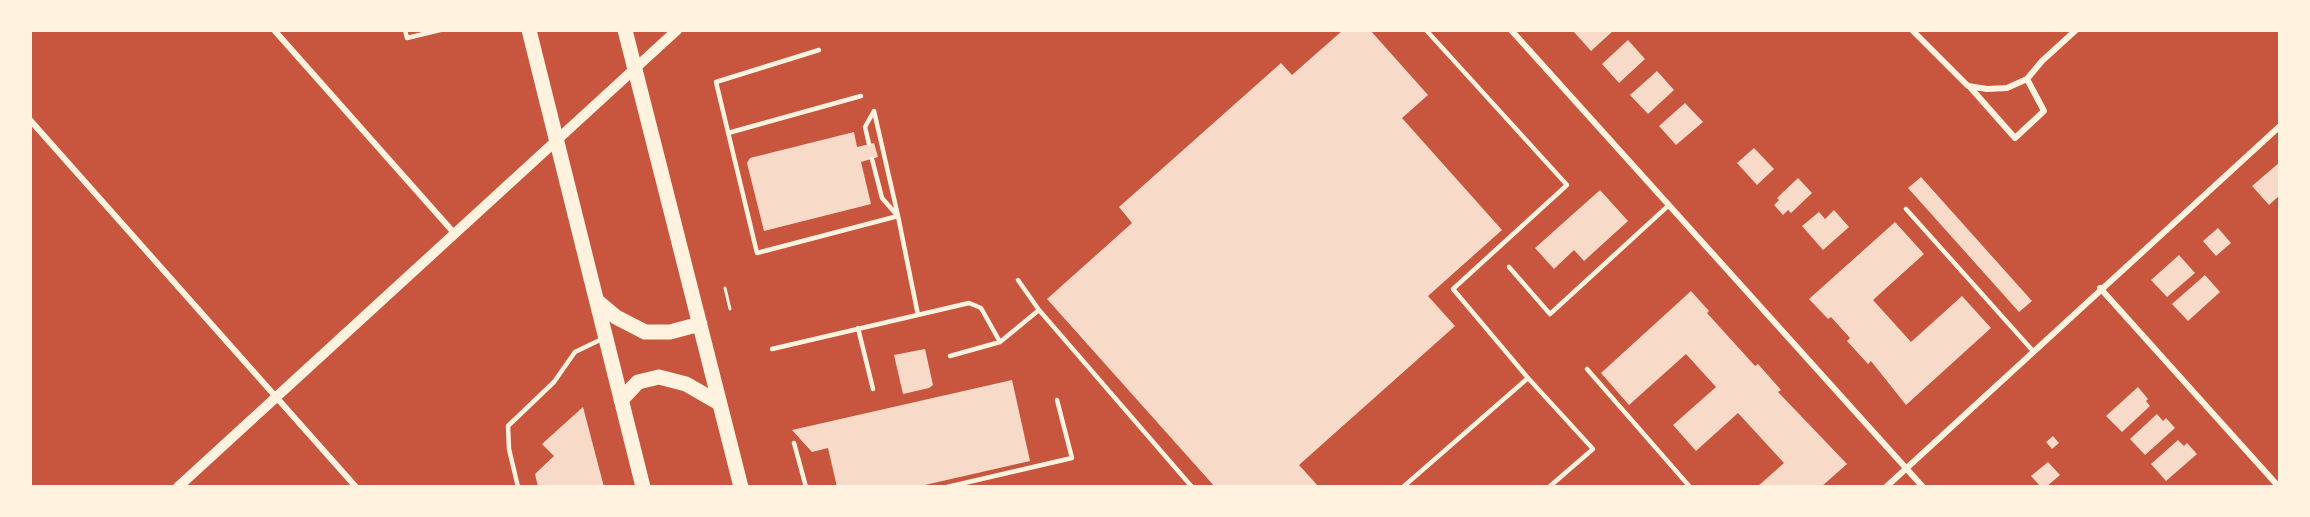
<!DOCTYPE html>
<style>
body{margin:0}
#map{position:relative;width:2310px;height:517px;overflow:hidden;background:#c8553d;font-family:Cabin,sans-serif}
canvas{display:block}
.frame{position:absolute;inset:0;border:32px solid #fff3e0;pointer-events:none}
</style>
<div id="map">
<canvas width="2310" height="517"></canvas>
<div class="frame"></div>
</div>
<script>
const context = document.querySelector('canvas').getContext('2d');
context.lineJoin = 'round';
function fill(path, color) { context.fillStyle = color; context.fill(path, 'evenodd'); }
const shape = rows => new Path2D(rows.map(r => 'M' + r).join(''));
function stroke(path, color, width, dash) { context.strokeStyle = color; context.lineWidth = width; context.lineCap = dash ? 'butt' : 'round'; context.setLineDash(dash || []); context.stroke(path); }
const building = shape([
 [1343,30,1370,30,1428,95,1402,118,1502,230,1428,296,1455,326,1299,465,1319,487,1215,487,1047,299,1132,223,1119,207,1281,63,1292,75],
 [1575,30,1614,30,1591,51,1574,32],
 [1628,40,1645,59,1619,83,1602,64],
 [1657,71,1674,90,1648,114,1630,95],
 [1685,103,1703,122,1676,145,1659,126],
 [854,132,857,147,874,143,878,157,861,162,871,204,764,231,747,163,750,158],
 [1754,148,1774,169,1757,185,1737,163],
 [2280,162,2280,195,2269,205,2252,186],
 [1921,177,2032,301,2019,312,1908,188],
 [1798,178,1812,193,1791,213,1788,210,1783,215,1774,205,1779,200,1777,198],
 [1600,190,1628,221,1584,261,1574,250,1554,269,1535,248],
 [1834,210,1849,227,1823,250,1802,226,1819,212,1825,219],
 [1895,222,1924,254,1873,300,1911,342,1962,296,1991,328,1906,405,1871,361,1868,364,1847,341,1850,338,1831,317,1828,319,1809,299],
 [2218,228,2231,243,2216,256,2203,241],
 [2179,255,2195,273,2167,297,2151,280],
 [2205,275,2220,292,2188,321,2172,304],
 [1691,291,1709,311,1707,313,1755,366,1758,364,1781,390,1778,392,1847,464,1821,487,1757,487,1784,463,1738,413,1696,451,1673,425,1716,387,1686,354,1629,405,1601,373],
 [925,349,933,385,929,388,903,394,894,355],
 [1012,380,1030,461,916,487,837,487,828,448,812,452,792,430],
 [2138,387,2148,399,2146,401,2150,406,2122,432,2106,416],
 [583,407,604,487,538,487,535,474,554,456,542,444],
 [2157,414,2163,421,2166,418,2175,428,2145,455,2130,439],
 [2053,436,2059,443,2052,449,2046,442],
 [2178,440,2184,446,2187,443,2197,454,2166,481,2151,464],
 [2048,462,2060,475,2046,487,2041,487,2031,476]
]);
const path = shape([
 [725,288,730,309]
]);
const service = shape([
 [405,30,407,38,440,30],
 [819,50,716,82,757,253,898,216,918,315],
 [874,111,898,216],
 [728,133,861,96],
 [869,144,865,127,874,111],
 [872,159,882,198,896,214],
 [1906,209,2033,351],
 [1509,267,1550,314,1669,205],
 [1018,280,1039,310,1192,487],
 [858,328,873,389],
 [772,349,969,303,981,308,1000,342,1039,310],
 [950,356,1000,342],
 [1587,369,1690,487],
 [1528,378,1593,449,1549,487],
 [794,443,806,487],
 [518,487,509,449,508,426,554,382,575,352,604,338],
 [947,487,1072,458,1057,400],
 [1403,487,1528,378,1453,289,1567,185,1426,30]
]);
const minor = shape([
 [274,30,455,234],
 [1511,30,1923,487],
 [1912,30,1968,86,1987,89,2007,88,2027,79,2042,61,2076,30],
 [1969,86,2015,138,2044,111,2027,79],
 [30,120,356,487],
 [2100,288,2279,487],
 [1886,487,2280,126]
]);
const tertiary = shape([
 [178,487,677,30]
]);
const primary = shape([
 [529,30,643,487],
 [625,30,741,487],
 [597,301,616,317,645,332,670,332,700,324],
 [621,400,638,382,659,377,686,384,719,403]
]);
fill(building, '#f7dbc8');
stroke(path, '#fff3e0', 3);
stroke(service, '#fff3e0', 4.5);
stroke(minor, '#fff3e0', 6);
stroke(tertiary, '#fff3e0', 10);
stroke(primary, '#fff3e0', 15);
</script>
